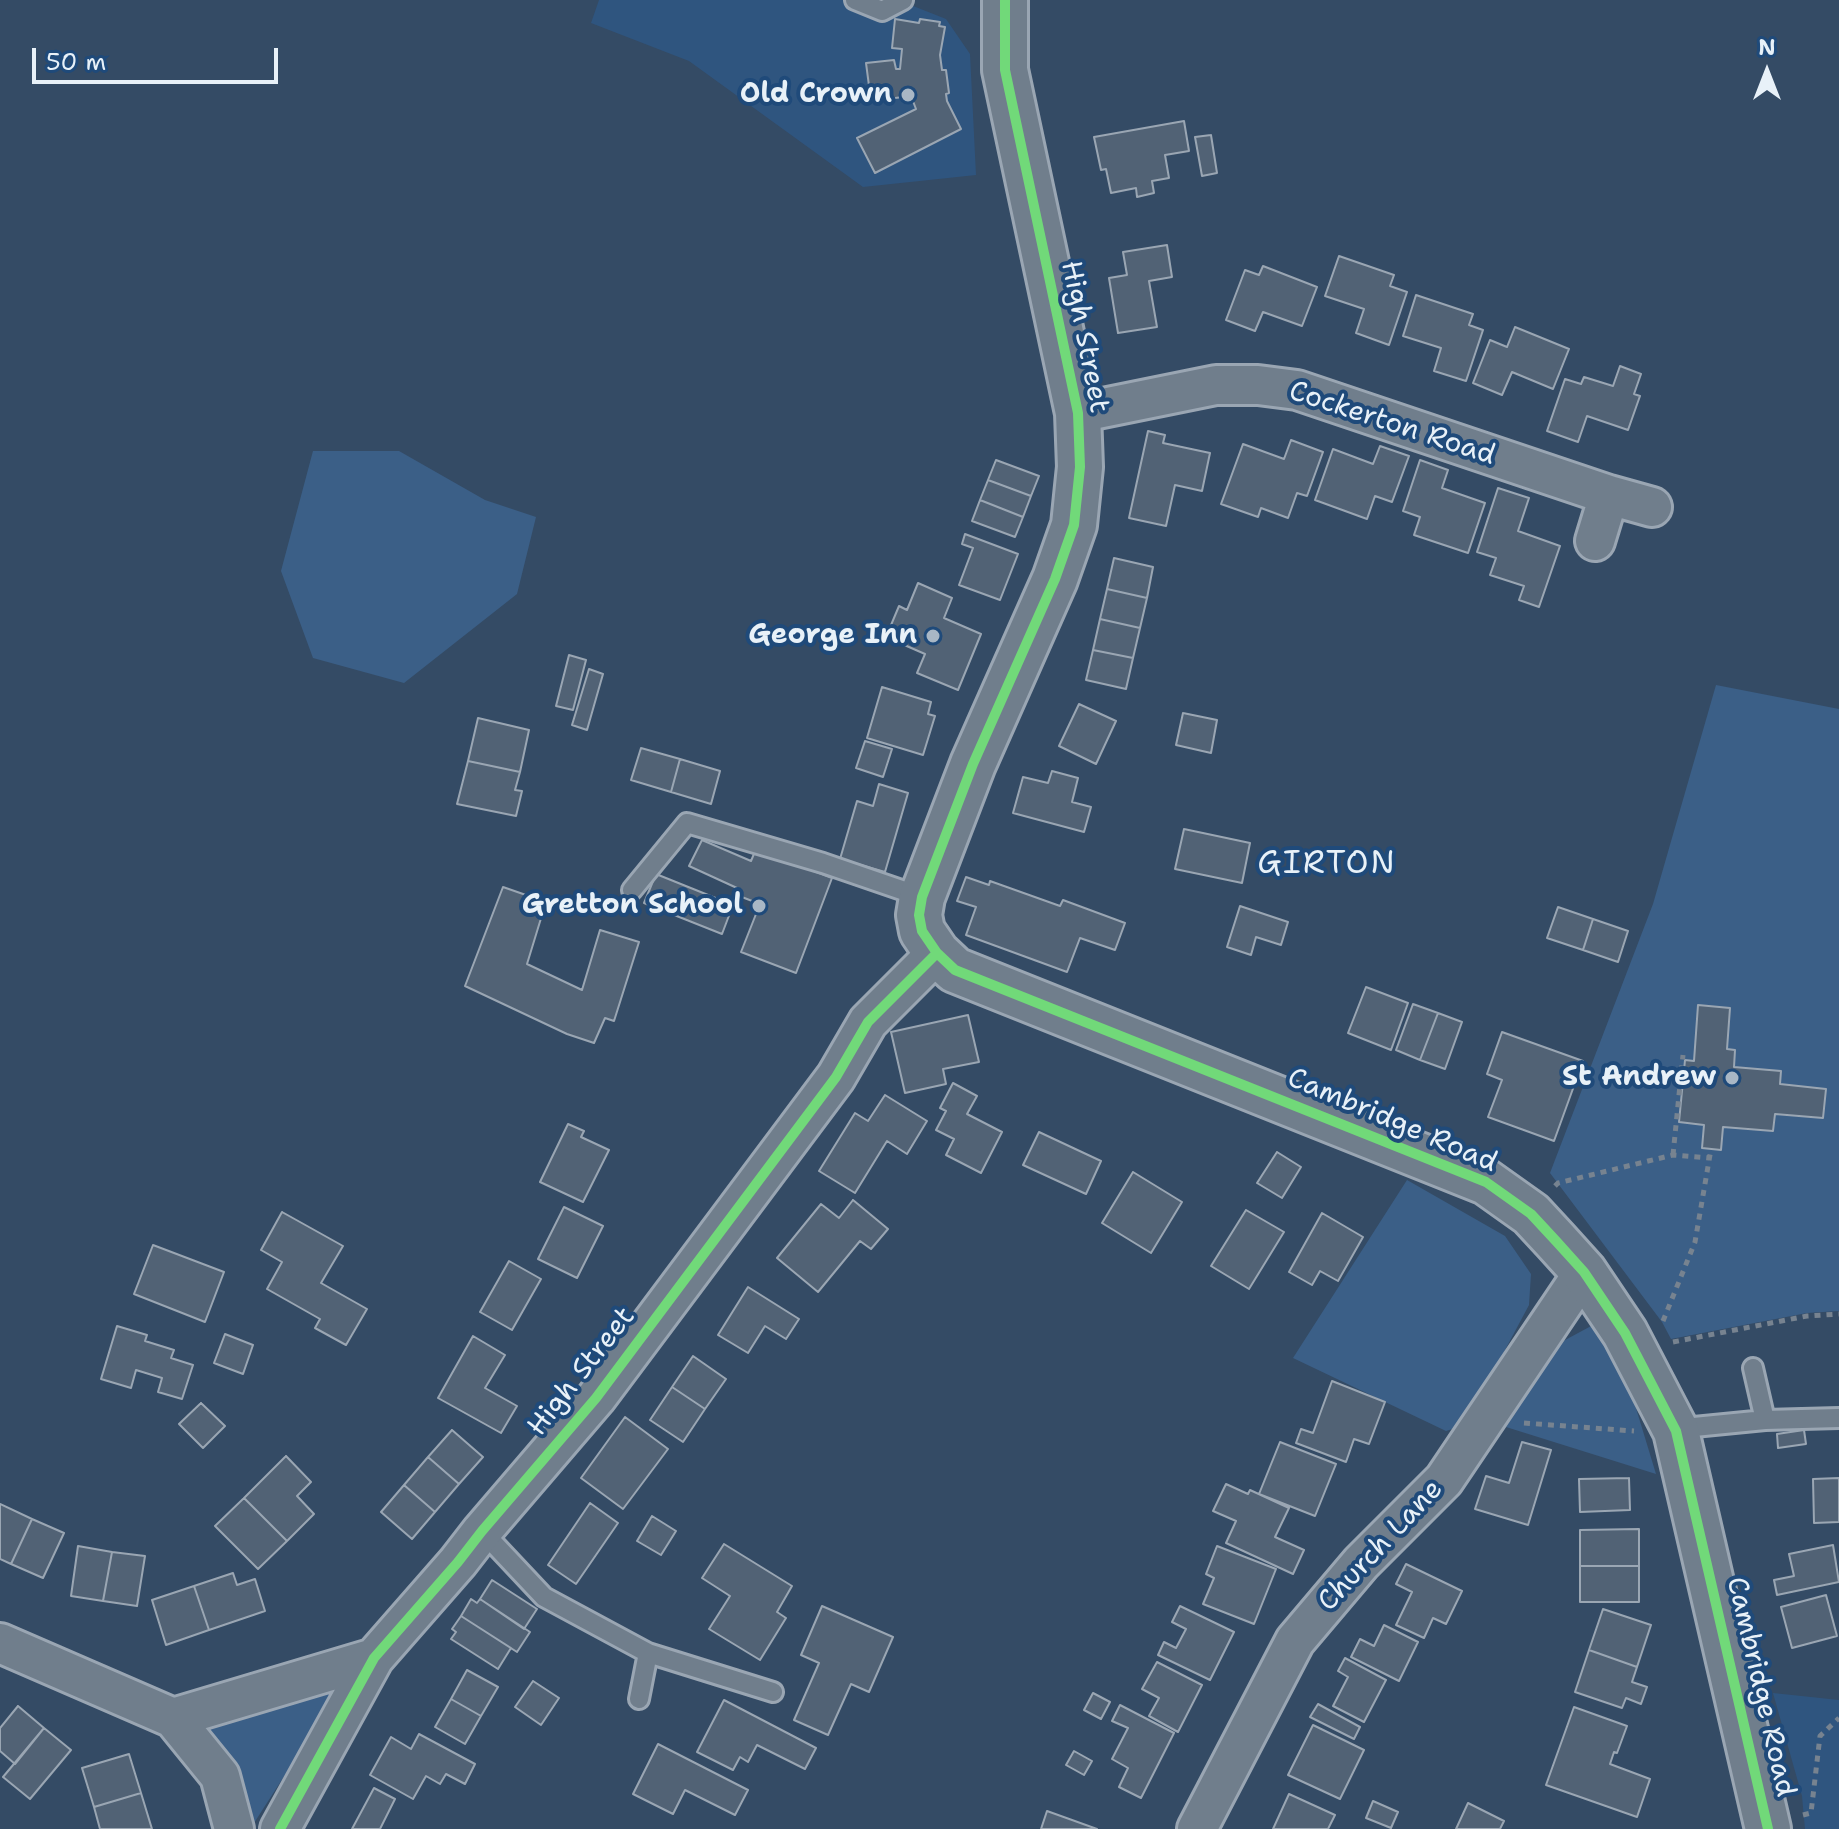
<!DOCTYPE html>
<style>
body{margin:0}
#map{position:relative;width:1839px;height:1829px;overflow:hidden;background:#344b65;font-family:"Shantell Sans",sans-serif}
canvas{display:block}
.north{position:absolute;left:1727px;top:32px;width:80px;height:80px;-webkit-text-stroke:6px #1f4a7a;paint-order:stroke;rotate:0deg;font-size:22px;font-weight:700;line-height:32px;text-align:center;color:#e8f1f8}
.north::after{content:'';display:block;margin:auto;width:28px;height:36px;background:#e8f1f8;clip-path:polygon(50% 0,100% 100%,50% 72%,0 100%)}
.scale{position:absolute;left:32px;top:48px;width:246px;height:36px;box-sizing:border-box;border:4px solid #e8f1f8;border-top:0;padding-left:10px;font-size:24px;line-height:28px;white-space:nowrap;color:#e8f1f8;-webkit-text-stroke:6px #1f4a7a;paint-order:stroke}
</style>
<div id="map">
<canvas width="1839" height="1829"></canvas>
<div class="north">N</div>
<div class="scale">50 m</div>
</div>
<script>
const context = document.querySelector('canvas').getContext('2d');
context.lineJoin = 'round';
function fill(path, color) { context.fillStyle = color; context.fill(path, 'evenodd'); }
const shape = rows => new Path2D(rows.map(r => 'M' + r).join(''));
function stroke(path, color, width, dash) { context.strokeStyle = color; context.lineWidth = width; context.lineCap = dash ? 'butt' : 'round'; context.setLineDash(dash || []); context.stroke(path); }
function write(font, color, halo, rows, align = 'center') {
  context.font = font + ' "Shantell Sans",sans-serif'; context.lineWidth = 8; context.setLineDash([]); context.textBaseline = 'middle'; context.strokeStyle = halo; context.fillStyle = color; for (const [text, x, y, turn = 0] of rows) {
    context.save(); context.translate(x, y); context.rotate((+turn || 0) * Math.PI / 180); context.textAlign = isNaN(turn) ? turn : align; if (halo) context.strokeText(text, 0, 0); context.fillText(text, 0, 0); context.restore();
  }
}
const built = shape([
 [599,0,898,0,946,19,970,54,976,175,863,187,689,61,591,23],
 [1773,1693,1839,1700,1839,1829,1805,1829,1802,1796]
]);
const green = shape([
 [313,451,399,451,485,500,536,517,517,594,404,683,313,658,281,571],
 [1716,685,1839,709,1839,1311,1807,1313,1671,1339,1662,1322,1550,1173,1653,904],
 [1407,1180,1505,1236,1531,1274,1529,1305,1465,1425,1446,1431,1293,1358],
 [1593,1325,1632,1395,1656,1474,1506,1427,1554,1346],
 [348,1677,254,1823,200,1719]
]);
const building = shape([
 [895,19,919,23,920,19,940,22,939,26,945,27,940,55,942,70,946,70,949,93,946,94,947,101,961,129,875,173,857,138,916,109,911,96,871,101,866,63,894,60,896,69,900,69,902,49,892,48,895,19],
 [1184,121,1189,151,1165,155,1169,178,1152,181,1154,193,1137,197,1136,188,1111,193,1106,169,1101,170,1094,137,1184,121],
 [1211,135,1217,173,1202,176,1195,137,1211,135],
 [1167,245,1172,277,1149,281,1157,327,1118,333,1109,278,1127,275,1123,252,1167,245],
 [1339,256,1394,275,1390,286,1407,292,1389,345,1356,333,1364,309,1325,296,1339,256],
 [1263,266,1317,287,1302,326,1263,312,1255,331,1226,320,1245,270,1259,275,1263,266],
 [1416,295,1473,314,1469,325,1483,330,1466,381,1434,371,1441,348,1403,336,1416,295],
 [1515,327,1569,349,1553,389,1512,372,1502,395,1473,383,1490,340,1507,347,1515,327],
 [1620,366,1641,374,1634,394,1640,396,1628,430,1587,416,1578,442,1547,431,1565,379,1581,384,1584,377,1613,386,1620,366],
 [1148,431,1165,435,1163,443,1210,453,1202,491,1175,485,1166,526,1129,518,1148,431],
 [1291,440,1323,452,1307,496,1297,493,1288,518,1261,508,1258,517,1221,504,1243,444,1284,459,1291,440],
 [1380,446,1409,456,1392,502,1375,496,1367,519,1315,500,1333,449,1373,464,1380,446],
 [996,460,1039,476,1031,496,988,480,996,460],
 [1420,460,1448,470,1442,488,1485,503,1468,553,1414,535,1420,517,1403,511,1420,460],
 [988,480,1031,496,1023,517,980,500,988,480],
 [1498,488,1529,498,1518,531,1560,546,1539,607,1519,600,1524,586,1490,575,1496,558,1477,552,1498,488],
 [980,500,1023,517,1015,537,972,521,980,500],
 [965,534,1018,554,1000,600,959,585,973,548,962,544,965,534],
 [1114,558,1153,567,1147,598,1107,589,1114,558],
 [918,583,952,598,944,618,981,634,958,690,917,673,925,654,886,637,899,606,907,610,918,583],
 [1107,589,1147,598,1140,628,1100,619,1107,589],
 [1100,619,1140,628,1133,658,1093,650,1100,619],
 [1093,650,1133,658,1126,689,1086,680,1093,650],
 [569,655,586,660,573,710,556,706,569,655],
 [589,669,603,674,587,730,572,725,589,669],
 [882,687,931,702,928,714,935,716,923,755,867,738,882,687],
 [1079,704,1116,721,1096,764,1059,746,1079,704],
 [1183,713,1217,720,1211,753,1176,745,1183,713],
 [478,718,529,730,520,772,468,761,478,718],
 [865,741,892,749,883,777,856,768,865,741],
 [641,748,680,759,671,792,631,780,641,748],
 [680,759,720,771,711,804,671,792,680,759],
 [468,761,520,772,515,790,522,791,516,816,457,804,468,761],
 [1052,771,1078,778,1072,802,1091,807,1084,832,1013,813,1023,777,1048,783,1052,771],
 [879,784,908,793,885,872,840,859,857,801,873,806,879,784],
 [1184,829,1250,843,1242,883,1175,869,1184,829],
 [702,840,751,861,756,849,832,878,796,973,741,952,760,904,734,894,737,888,689,866,702,840],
 [656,874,733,905,722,934,644,903,656,874],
 [966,877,989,885,990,881,1060,906,1063,900,1125,923,1115,950,1080,938,1067,972,966,935,976,907,957,901,966,877],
 [503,887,546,902,527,964,582,990,600,930,639,942,614,1021,605,1018,594,1043,567,1034,465,986,503,887],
 [1240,906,1288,922,1281,945,1256,937,1251,955,1227,947,1240,906],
 [1558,907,1593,919,1583,950,1547,938,1558,907],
 [1593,919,1628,931,1618,962,1583,950,1593,919],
 [1366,987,1408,1003,1391,1050,1348,1033,1366,987],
 [1413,1004,1438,1013,1420,1060,1396,1050,1413,1004],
 [1698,1005,1730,1008,1727,1049,1735,1050,1734,1067,1781,1071,1780,1084,1826,1089,1823,1118,1775,1114,1773,1131,1723,1127,1721,1150,1702,1148,1704,1125,1679,1122,1685,1060,1694,1061,1698,1005],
 [1438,1013,1462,1022,1445,1069,1420,1060,1438,1013],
 [968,1015,979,1062,943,1069,946,1084,905,1093,891,1032,968,1015],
 [1502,1032,1583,1061,1554,1141,1488,1117,1502,1080,1487,1074,1502,1032],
 [953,1083,977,1096,967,1114,1002,1132,981,1173,946,1155,954,1139,936,1130,946,1111,940,1108,953,1083],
 [885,1095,927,1121,907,1154,887,1141,855,1193,819,1171,855,1113,868,1121,885,1095],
 [568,1124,584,1131,581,1137,609,1150,583,1202,540,1182,568,1124],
 [1039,1132,1101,1161,1086,1194,1023,1165,1039,1132],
 [1277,1152,1301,1167,1282,1198,1257,1183,1277,1152],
 [1133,1172,1182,1202,1151,1253,1102,1223,1133,1172],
 [853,1200,888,1229,871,1249,860,1241,818,1292,777,1258,821,1204,839,1218,853,1200],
 [564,1207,603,1226,577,1278,538,1259,564,1207],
 [1246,1210,1284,1232,1249,1289,1211,1266,1246,1210],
 [282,1212,343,1246,321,1283,367,1309,346,1345,315,1328,320,1319,267,1289,282,1262,261,1250,282,1212],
 [1322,1213,1363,1237,1338,1281,1320,1271,1312,1285,1289,1272,1322,1213],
 [153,1245,224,1272,205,1322,134,1294,153,1245],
 [509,1261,541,1279,512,1330,480,1312,509,1261],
 [748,1287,799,1319,786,1339,765,1326,748,1353,718,1335,748,1287],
 [117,1326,147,1335,145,1341,174,1350,171,1358,193,1365,182,1399,158,1392,162,1378,136,1370,131,1388,101,1379,117,1326],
 [225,1334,253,1345,243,1374,214,1363,225,1334],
 [473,1336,505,1355,485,1388,517,1406,501,1433,438,1398,473,1336],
 [693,1356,726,1379,705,1409,672,1387,693,1356],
 [1332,1381,1385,1402,1369,1444,1354,1439,1346,1462,1296,1443,1301,1429,1313,1433,1332,1381],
 [672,1387,705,1409,683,1442,650,1420,672,1387],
 [201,1403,225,1426,203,1448,179,1424,201,1403],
 [625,1417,668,1449,623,1509,581,1478,625,1417],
 [452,1430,483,1457,459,1484,428,1457,452,1430],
 [1804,1430,1806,1444,1778,1448,1777,1434,1804,1430],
 [1280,1442,1336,1464,1315,1516,1259,1494,1280,1442],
 [1522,1442,1551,1450,1528,1525,1475,1509,1486,1476,1509,1483,1522,1442],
 [286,1456,311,1482,297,1496,314,1514,287,1541,244,1498,286,1456],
 [428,1457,459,1484,435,1512,404,1485,428,1457],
 [1629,1478,1630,1510,1580,1512,1579,1479,1629,1478],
 [1839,1478,1839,1522,1814,1523,1813,1479,1839,1478],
 [1226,1484,1248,1494,1250,1490,1289,1508,1275,1537,1304,1550,1293,1574,1226,1543,1236,1521,1213,1511,1226,1484],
 [404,1485,435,1512,412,1539,381,1512,404,1485],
 [244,1498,287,1541,258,1569,215,1526,244,1498],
 [590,1503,618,1523,576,1584,548,1565,590,1503],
 [0,1504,32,1519,11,1564,0,1559,0,1504],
 [652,1516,676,1531,661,1555,637,1541,652,1516],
 [32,1519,64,1533,43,1578,11,1564,32,1519],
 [1639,1529,1639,1566,1580,1566,1580,1530,1639,1529],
 [724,1544,792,1586,777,1612,786,1618,760,1660,709,1629,730,1596,702,1578,724,1544],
 [1833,1545,1839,1582,1777,1595,1774,1580,1794,1576,1789,1554,1833,1545],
 [78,1546,112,1552,103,1601,71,1596,78,1546],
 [1217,1546,1276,1569,1254,1624,1203,1604,1214,1578,1206,1574,1217,1546],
 [112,1552,145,1556,137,1606,103,1601,112,1552],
 [1406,1564,1462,1591,1446,1624,1433,1618,1424,1638,1396,1625,1412,1592,1396,1584,1406,1564],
 [1580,1566,1639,1566,1639,1602,1580,1602,1580,1566],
 [233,1573,237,1585,255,1579,265,1611,209,1630,194,1586,233,1573],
 [492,1580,537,1609,524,1629,480,1599,492,1580],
 [194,1586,209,1630,166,1645,152,1600,194,1586],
 [1826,1595,1837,1636,1792,1648,1781,1607,1826,1595],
 [471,1599,477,1603,480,1599,530,1632,517,1652,461,1616,471,1599],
 [822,1606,893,1637,869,1692,851,1684,828,1735,794,1720,819,1663,801,1655,822,1606],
 [1180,1606,1234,1632,1210,1680,1158,1655,1164,1642,1176,1648,1186,1629,1172,1622,1180,1606],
 [1603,1609,1651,1625,1637,1667,1589,1650,1603,1609],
 [461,1616,511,1648,498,1669,451,1639,456,1632,452,1629,461,1616],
 [1384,1625,1418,1642,1399,1681,1351,1657,1360,1639,1374,1646,1384,1625],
 [1589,1650,1637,1667,1632,1682,1647,1687,1641,1704,1626,1698,1622,1708,1575,1692,1589,1650],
 [1345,1658,1386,1680,1364,1722,1333,1706,1348,1677,1338,1671,1345,1658],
 [1157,1662,1202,1685,1178,1732,1149,1716,1159,1698,1142,1689,1157,1662],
 [467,1670,498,1687,481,1716,451,1699,467,1670],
 [533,1681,559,1698,541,1725,515,1707,533,1681],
 [1093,1693,1110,1702,1101,1719,1084,1710,1093,1693],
 [451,1699,481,1716,465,1744,435,1727,451,1699],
 [724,1700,816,1748,805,1769,757,1745,748,1762,740,1757,733,1770,697,1752,724,1700],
 [1318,1704,1360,1727,1354,1739,1310,1717,1318,1704],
 [1120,1705,1174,1733,1141,1798,1119,1787,1128,1768,1112,1759,1128,1728,1112,1721,1120,1705],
 [18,1706,44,1728,15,1764,0,1751,0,1728,18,1706],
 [1574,1707,1627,1726,1617,1753,1614,1752,1610,1764,1650,1779,1637,1817,1546,1785,1574,1707],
 [1313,1725,1364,1750,1340,1799,1288,1775,1313,1725],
 [44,1728,71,1750,30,1799,3,1777,44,1728],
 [419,1734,475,1764,465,1784,446,1774,440,1784,426,1776,413,1799,370,1775,391,1737,411,1749,419,1734],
 [658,1744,748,1790,735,1815,685,1790,673,1814,633,1794,658,1744],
 [1074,1751,1092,1761,1084,1775,1066,1765,1074,1751],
 [129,1754,141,1793,94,1807,82,1768,129,1754],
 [374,1788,395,1799,380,1829,352,1829,374,1788],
 [141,1793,152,1829,100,1829,94,1807,141,1793],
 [1289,1794,1335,1815,1328,1829,1273,1829,1289,1794],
 [1373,1801,1398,1812,1391,1828,1366,1818,1373,1801],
 [1468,1803,1504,1821,1500,1829,1456,1829,1468,1803],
 [1047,1811,1097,1829,1041,1829,1047,1811]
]);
const path = shape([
 [1673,1155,1683,1055],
 [1555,1186,1558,1183,1673,1155,1709,1158],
 [1663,1321,1695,1242,1711,1149],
 [1673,1342,1807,1316,1839,1314],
 [1524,1423,1634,1431],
 [1803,1815,1811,1813,1820,1736,1839,1718]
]);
const service = shape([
 [855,0,882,11,903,0],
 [632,890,687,823,823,863,922,897],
 [1765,1420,1839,1418],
 [1676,1431,1694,1427,1765,1420,1753,1368],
 [482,1531,544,1597,648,1653,773,1692],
 [639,1699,648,1653]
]);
const minor = shape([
 [1078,413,1216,385,1258,385,1297,390,1609,495],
 [1595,541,1609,495,1652,507],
 [0,1643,173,1718,220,1776,234,1829],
 [173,1718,374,1658],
 [280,1829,374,1658,458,1562,482,1531,596,1398,836,1077,868,1022,937,953],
 [1197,1829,1295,1641,1361,1563,1444,1480,1584,1272]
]);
const tertiary = shape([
 [1005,0,1005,70,1078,413,1080,467,1074,525,1055,579,973,764,922,897,919,915,922,931,937,953,955,970,1486,1182,1531,1214,1556,1241,1584,1272,1625,1333,1676,1431,1768,1829]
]);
const cycleway = shape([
 [1005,0,1005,70,1078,413,1080,467,1074,525,1055,579,973,764,922,897,919,915,922,931,937,953,955,970,1486,1182,1531,1214,1556,1241,1584,1272,1625,1333,1676,1431,1768,1829],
 [280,1829,374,1658,458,1562,482,1531,596,1398,836,1077,868,1022,937,953]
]);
const markers = [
 [908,95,8,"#a9b7c5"],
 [933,636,8,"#a9b7c5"],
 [759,906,8,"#a9b7c5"],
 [1732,1078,8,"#a9b7c5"]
];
const poiNames = [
 ["Old Crown",892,95],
 ["George Inn",917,636],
 ["Gretton School",743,906],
 ["St Andrew",1716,1078]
];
const streetNames = [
 ["High Street",1084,337,79],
 ["Cockerton Road",1392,424,18],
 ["Cambridge Road",1392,1121,23],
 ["High Street",582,1372,-52],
 ["Church Lane",1381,1546,-47],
 ["Cambridge Road",1760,1687,77]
];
const quarterNames = [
 ["GIRTON",1327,865]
];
fill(built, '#2f557f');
fill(green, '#3b5f87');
fill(building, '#516275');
stroke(building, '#9aa6b3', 2);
stroke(service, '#9aa6b3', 24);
stroke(minor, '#9aa6b3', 44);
stroke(tertiary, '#9aa6b3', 50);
stroke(path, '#778390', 5, [6, 6]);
stroke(service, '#707e8c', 18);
stroke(minor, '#707e8c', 38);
stroke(tertiary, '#707e8c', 44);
stroke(cycleway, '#71d979', 10);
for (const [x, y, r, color] of markers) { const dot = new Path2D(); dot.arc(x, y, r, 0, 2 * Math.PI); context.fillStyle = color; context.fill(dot); stroke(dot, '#1f4a7a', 3); }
write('bold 28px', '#e8f1f8', '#1f4a7a', poiNames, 'right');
write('28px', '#e8f1f8', '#1f4a7a', streetNames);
context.letterSpacing = '2px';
write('32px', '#e8f1f8', '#1f4a7a', quarterNames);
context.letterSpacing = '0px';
</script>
